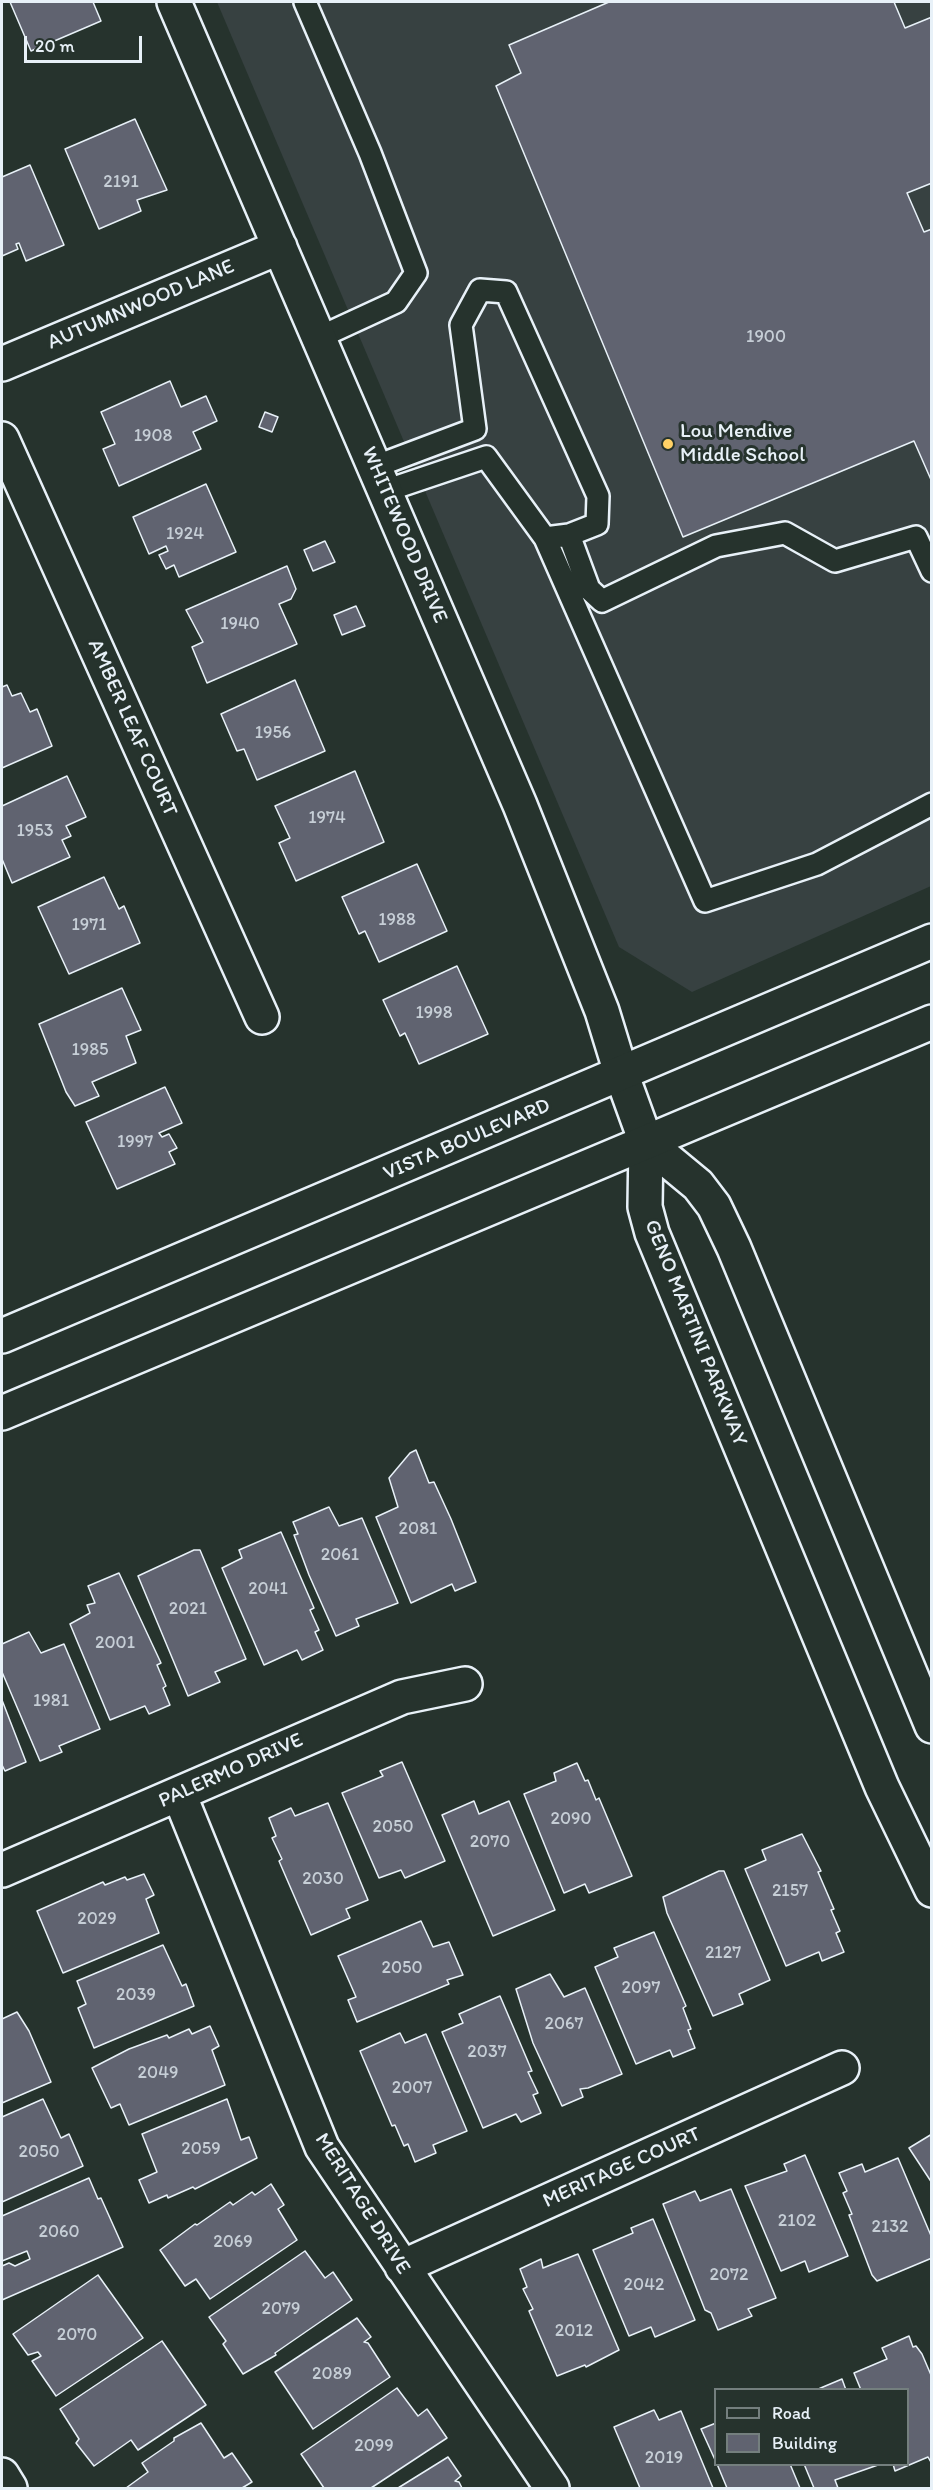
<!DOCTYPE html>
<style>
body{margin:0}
#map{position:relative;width:933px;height:2490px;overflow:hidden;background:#26332d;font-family:Itim,sans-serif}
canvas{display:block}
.frame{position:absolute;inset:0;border:3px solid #e8f1f8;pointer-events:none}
.legend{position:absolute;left:714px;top:2388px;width:195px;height:78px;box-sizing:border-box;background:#26332d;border:2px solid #747f7e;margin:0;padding:8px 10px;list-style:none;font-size:18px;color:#e8f1f8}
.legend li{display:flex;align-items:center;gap:12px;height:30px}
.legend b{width:30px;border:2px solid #747f7e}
.scale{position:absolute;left:24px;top:36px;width:118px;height:27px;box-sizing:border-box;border:3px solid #e8f1f8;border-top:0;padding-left:8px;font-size:18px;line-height:21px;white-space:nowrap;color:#e8f1f8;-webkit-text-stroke:4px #26332d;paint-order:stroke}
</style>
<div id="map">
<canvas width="933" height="2490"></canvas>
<div class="frame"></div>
<ul class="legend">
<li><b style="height:8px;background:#26332d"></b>Road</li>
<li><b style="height:16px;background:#606370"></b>Building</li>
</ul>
<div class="scale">20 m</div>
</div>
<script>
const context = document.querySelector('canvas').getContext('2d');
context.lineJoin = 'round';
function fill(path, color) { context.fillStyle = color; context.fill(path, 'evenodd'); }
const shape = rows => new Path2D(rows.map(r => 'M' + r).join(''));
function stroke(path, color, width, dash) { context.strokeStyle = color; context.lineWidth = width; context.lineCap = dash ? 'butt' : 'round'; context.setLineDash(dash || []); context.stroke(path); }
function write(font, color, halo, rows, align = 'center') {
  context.font = font + ' Itim,sans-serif'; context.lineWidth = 6; context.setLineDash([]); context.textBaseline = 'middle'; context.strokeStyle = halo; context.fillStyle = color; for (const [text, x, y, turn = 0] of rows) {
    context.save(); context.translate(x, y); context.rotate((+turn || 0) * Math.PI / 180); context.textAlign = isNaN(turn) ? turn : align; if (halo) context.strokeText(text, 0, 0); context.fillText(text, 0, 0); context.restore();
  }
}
const built = shape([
 [217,2,931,2,931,886,692,992,619,947]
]);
const building = shape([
 [10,2,93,2,101,21,31,51,10,2],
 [609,2,894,2,905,28,932,17,932,183,907,193,924,232,932,229,932,482,914,441,683,537,496,86,521,73,509,45,609,2],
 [135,119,167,190,137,200,141,211,99,229,65,149,135,119],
 [30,165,64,245,26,261,19,243,16,244,18,249,2,256,2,177,30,165],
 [170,381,181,407,206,396,217,421,193,432,201,449,119,486,103,449,115,444,101,412,170,381],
 [265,412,278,417,272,432,259,427,265,412],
 [206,484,236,552,179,577,174,565,166,569,159,555,168,551,166,546,149,554,133,517,206,484],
 [325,541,335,562,313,571,304,550,325,541],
 [287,566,296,589,291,599,279,604,297,644,207,683,192,647,203,642,186,610,287,566],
 [356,606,365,626,342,635,334,615,356,606],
 [295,680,325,751,257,780,244,749,237,751,221,714,295,680],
 [7,685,12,696,21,693,30,712,37,709,52,746,2,768,2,687,7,685],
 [355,771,384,842,296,881,279,843,290,838,275,806,355,771],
 [67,776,86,817,66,826,71,836,62,840,70,857,12,883,2,859,2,806,67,776],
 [417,864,447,931,379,962,365,931,359,934,342,897,417,864],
 [104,877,119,909,124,906,140,943,69,974,38,907,104,877],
 [457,966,488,1034,419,1064,405,1033,400,1036,383,1000,457,966],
 [122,988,141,1030,126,1036,136,1063,92,1082,99,1096,75,1106,66,1092,39,1024,122,988],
 [165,1087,182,1123,159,1133,162,1137,169,1134,177,1148,169,1152,175,1164,117,1189,86,1122,165,1087],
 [416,1450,429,1483,434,1482,451,1519,476,1582,455,1591,452,1584,411,1603,376,1517,398,1507,389,1478,410,1453,416,1450],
 [329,1507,339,1526,362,1518,398,1603,356,1619,359,1626,336,1636,309,1575,294,1535,298,1534,293,1522,329,1507],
 [281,1532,314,1608,310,1610,319,1630,315,1632,323,1650,302,1660,297,1650,264,1665,222,1568,242,1558,239,1550,281,1532],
 [194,1550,200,1550,246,1659,215,1672,220,1682,188,1696,138,1576,194,1550],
 [119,1573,161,1663,157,1665,166,1686,163,1688,170,1705,149,1714,145,1706,110,1720,70,1624,90,1613,87,1605,95,1603,88,1586,119,1573],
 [29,1632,41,1653,64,1644,100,1729,59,1746,62,1752,40,1761,2,1672,2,1644,29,1632],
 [2,1700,26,1762,5,1771,2,1765,2,1700],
 [402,1762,445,1861,405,1878,401,1870,379,1878,342,1793,383,1776,380,1771,402,1762],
 [577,1763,585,1781,588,1780,596,1800,599,1798,632,1876,589,1893,585,1884,564,1893,524,1794,556,1781,554,1773,577,1763],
 [474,1801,479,1814,509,1801,555,1910,493,1936,442,1815,474,1801],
 [328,1803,368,1900,346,1909,350,1918,311,1935,279,1861,282,1859,272,1838,276,1836,269,1818,291,1808,295,1816,328,1803],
 [802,1834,821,1871,818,1872,834,1909,831,1910,840,1931,836,1933,844,1952,822,1961,819,1952,786,1966,745,1869,766,1860,762,1850,802,1834],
 [719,1871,724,1871,770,1980,739,1994,743,2004,713,2016,667,1913,663,1897,719,1871],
 [144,1874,154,1895,146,1899,159,1933,63,1973,37,1911,103,1882,105,1885,125,1877,127,1880,144,1874],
 [421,1921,433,1947,449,1942,463,1975,447,1980,449,1984,357,2022,348,2000,356,1997,338,1956,421,1921],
 [654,1932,686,2006,683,2008,691,2029,688,2030,695,2048,673,2057,670,2050,636,2064,595,1967,618,1957,614,1948,654,1932],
 [163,1945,182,1986,186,1984,194,2006,94,2048,78,2008,86,2004,77,1981,163,1945],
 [550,1974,564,1997,585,1988,622,2074,588,2088,580,2089,583,2097,562,2106,533,2043,516,1989,550,1974],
 [500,1996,532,2071,528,2072,538,2093,533,2095,541,2113,521,2122,516,2114,483,2128,442,2032,463,2023,459,2014,500,1996],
 [17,2012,29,2031,51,2082,2,2103,2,2019,17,2012],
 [210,2026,219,2046,212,2050,225,2085,129,2125,120,2104,111,2108,92,2068,129,2049,167,2035,169,2038,189,2029,192,2034,210,2026],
 [400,2033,405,2043,426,2034,467,2131,433,2145,436,2153,415,2162,408,2144,404,2146,395,2125,392,2126,360,2051,400,2033],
 [43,2099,61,2138,69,2134,83,2166,2,2202,2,2117,43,2099],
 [227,2099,241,2140,249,2137,257,2158,195,2189,193,2187,168,2198,167,2195,149,2203,139,2180,157,2172,142,2134,227,2099],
 [932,2134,932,2183,909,2148,932,2134],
 [805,2155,848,2256,809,2272,805,2261,781,2271,745,2186,787,2171,784,2164,805,2155],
 [898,2158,932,2238,932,2258,877,2281,872,2275,849,2215,852,2214,843,2193,847,2191,839,2173,862,2164,865,2172,898,2158],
 [89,2178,98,2199,101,2198,123,2247,2,2300,2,2266,9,2263,15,2266,30,2259,27,2251,2,2261,2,2216,89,2178],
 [271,2184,284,2205,278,2209,297,2240,210,2299,196,2279,185,2286,160,2250,195,2224,197,2225,230,2202,233,2205,252,2192,255,2195,271,2184],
 [731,2189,776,2298,748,2309,752,2316,718,2330,711,2313,705,2310,663,2204,695,2191,700,2201,731,2189],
 [653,2219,695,2320,655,2337,651,2327,629,2336,593,2250,633,2233,631,2228,653,2219],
 [305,2251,325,2278,333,2272,352,2300,275,2353,276,2355,243,2374,223,2344,226,2341,209,2317,305,2251],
 [578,2254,619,2350,586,2367,585,2365,557,2376,529,2311,533,2309,523,2289,527,2287,520,2269,541,2259,543,2268,578,2254],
 [98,2275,143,2338,56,2396,32,2361,41,2356,38,2352,28,2355,13,2334,98,2275],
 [357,2318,371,2337,364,2342,368,2343,390,2377,313,2429,275,2372,357,2318],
 [909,2336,913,2347,916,2346,922,2354,931,2375,932,2464,928,2457,895,2471,893,2464,908,2464,908,2390,861,2390,854,2373,887,2359,882,2348,909,2336],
 [162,2341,206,2405,138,2450,131,2440,94,2466,76,2443,79,2439,60,2409,162,2341],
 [842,2379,846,2390,816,2390,823,2387,842,2379],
 [397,2388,418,2416,427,2409,447,2438,371,2488,324,2488,301,2454,397,2388],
 [654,2410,659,2420,681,2411,713,2488,640,2488,614,2427,654,2410],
 [201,2423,224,2458,232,2453,252,2482,242,2488,126,2488,148,2472,142,2463,174,2441,174,2438,201,2423],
 [716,2423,716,2462,701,2429,716,2423],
 [448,2457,461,2476,455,2481,459,2482,462,2488,398,2488,448,2457],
 [717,2464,790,2464,800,2488,727,2488,717,2464],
 [804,2464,877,2464,878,2465,835,2480,838,2488,814,2488,804,2464]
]);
const service = shape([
 [305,2,370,153,416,273,396,302,318,338],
 [374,467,475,429,461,325,480,290,506,292,598,496,597,524,569,535,545,538,486,457,385,491],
 [569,535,589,589,602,601,716,546,785,533,835,561,916,537,932,571],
 [545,538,705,901,817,864,932,804]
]);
const minor = shape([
 [174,2,520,805,602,1011,621,1073],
 [2,364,280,247],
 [2,439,262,1017],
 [179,1794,322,2147,552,2488],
 [2,1870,402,1697,465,1684],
 [402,2267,842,2068],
 [2,2475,10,2488]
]);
const tertiary = shape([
 [621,1073,646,1142,645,1207,652,1233,882,1787,932,1890],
 [646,1142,698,1185,714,1206,734,1248,932,1726]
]);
const secondary = shape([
 [2,1336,932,941],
 [2,1413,932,1022]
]);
const markers = [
 [668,444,6,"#ffd166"]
];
const numberNames = [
 ["2191",121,182],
 ["1900",766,337],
 ["1908",153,436],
 ["1924",185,534],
 ["1940",240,624],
 ["1956",273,733],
 ["1974",327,818],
 ["1953",35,831],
 ["1988",397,920],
 ["1971",89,925],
 ["1998",434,1013],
 ["1985",90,1050],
 ["1997",135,1142],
 ["2081",418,1529],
 ["2061",340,1555],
 ["2041",268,1589],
 ["2021",188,1609],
 ["2001",115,1643],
 ["1981",51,1701],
 ["2090",571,1819],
 ["2050",393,1827],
 ["2070",490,1842],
 ["2030",323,1879],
 ["2157",790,1891],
 ["2029",97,1919],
 ["2127",723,1953],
 ["2050",402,1968],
 ["2097",641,1988],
 ["2039",136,1995],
 ["2067",564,2024],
 ["2037",487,2052],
 ["2049",158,2073],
 ["2007",412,2088],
 ["2059",201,2149],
 ["2050",39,2152],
 ["2102",797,2221],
 ["2132",890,2227],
 ["2060",59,2232],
 ["2069",233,2242],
 ["2072",729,2275],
 ["2042",644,2285],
 ["2079",281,2309],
 ["2012",574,2331],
 ["2070",77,2335],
 ["2089",332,2374],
 ["2099",374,2446],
 ["2019",664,2458]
];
const streetNames = [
 ["AUTUMNWOOD LANE",141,305,-23],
 ["WHITEWOOD DRIVE",404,535,67],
 ["AMBER LEAF COURT",132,728,66],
 ["VISTA BOULEVARD",467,1140,-23],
 ["GENO MARTINI PARKWAY",695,1333,68],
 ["PALERMO DRIVE",231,1771,-24],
 ["MERITAGE COURT",622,2168,-24],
 ["MERITAGE DRIVE",362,2204,58]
];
const poiNames = [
 ["Lou Mendive",680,432],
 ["Middle School",680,456]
];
fill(built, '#374141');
fill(building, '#606370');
stroke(building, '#e8f1f8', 1.5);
stroke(service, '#e8f1f8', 26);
stroke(minor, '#e8f1f8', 38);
stroke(tertiary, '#e8f1f8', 38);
stroke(secondary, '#e8f1f8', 38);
stroke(service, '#26332d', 21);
stroke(minor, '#26332d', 33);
stroke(tertiary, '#26332d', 33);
stroke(secondary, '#26332d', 33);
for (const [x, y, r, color] of markers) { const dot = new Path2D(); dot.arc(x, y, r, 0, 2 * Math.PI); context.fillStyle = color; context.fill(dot); stroke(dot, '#26332d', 2); }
write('18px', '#c6ced6', null, numberNames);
write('21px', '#e8f1f8', '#26332d', streetNames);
write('21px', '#e8f1f8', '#26332d', poiNames, 'left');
</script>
